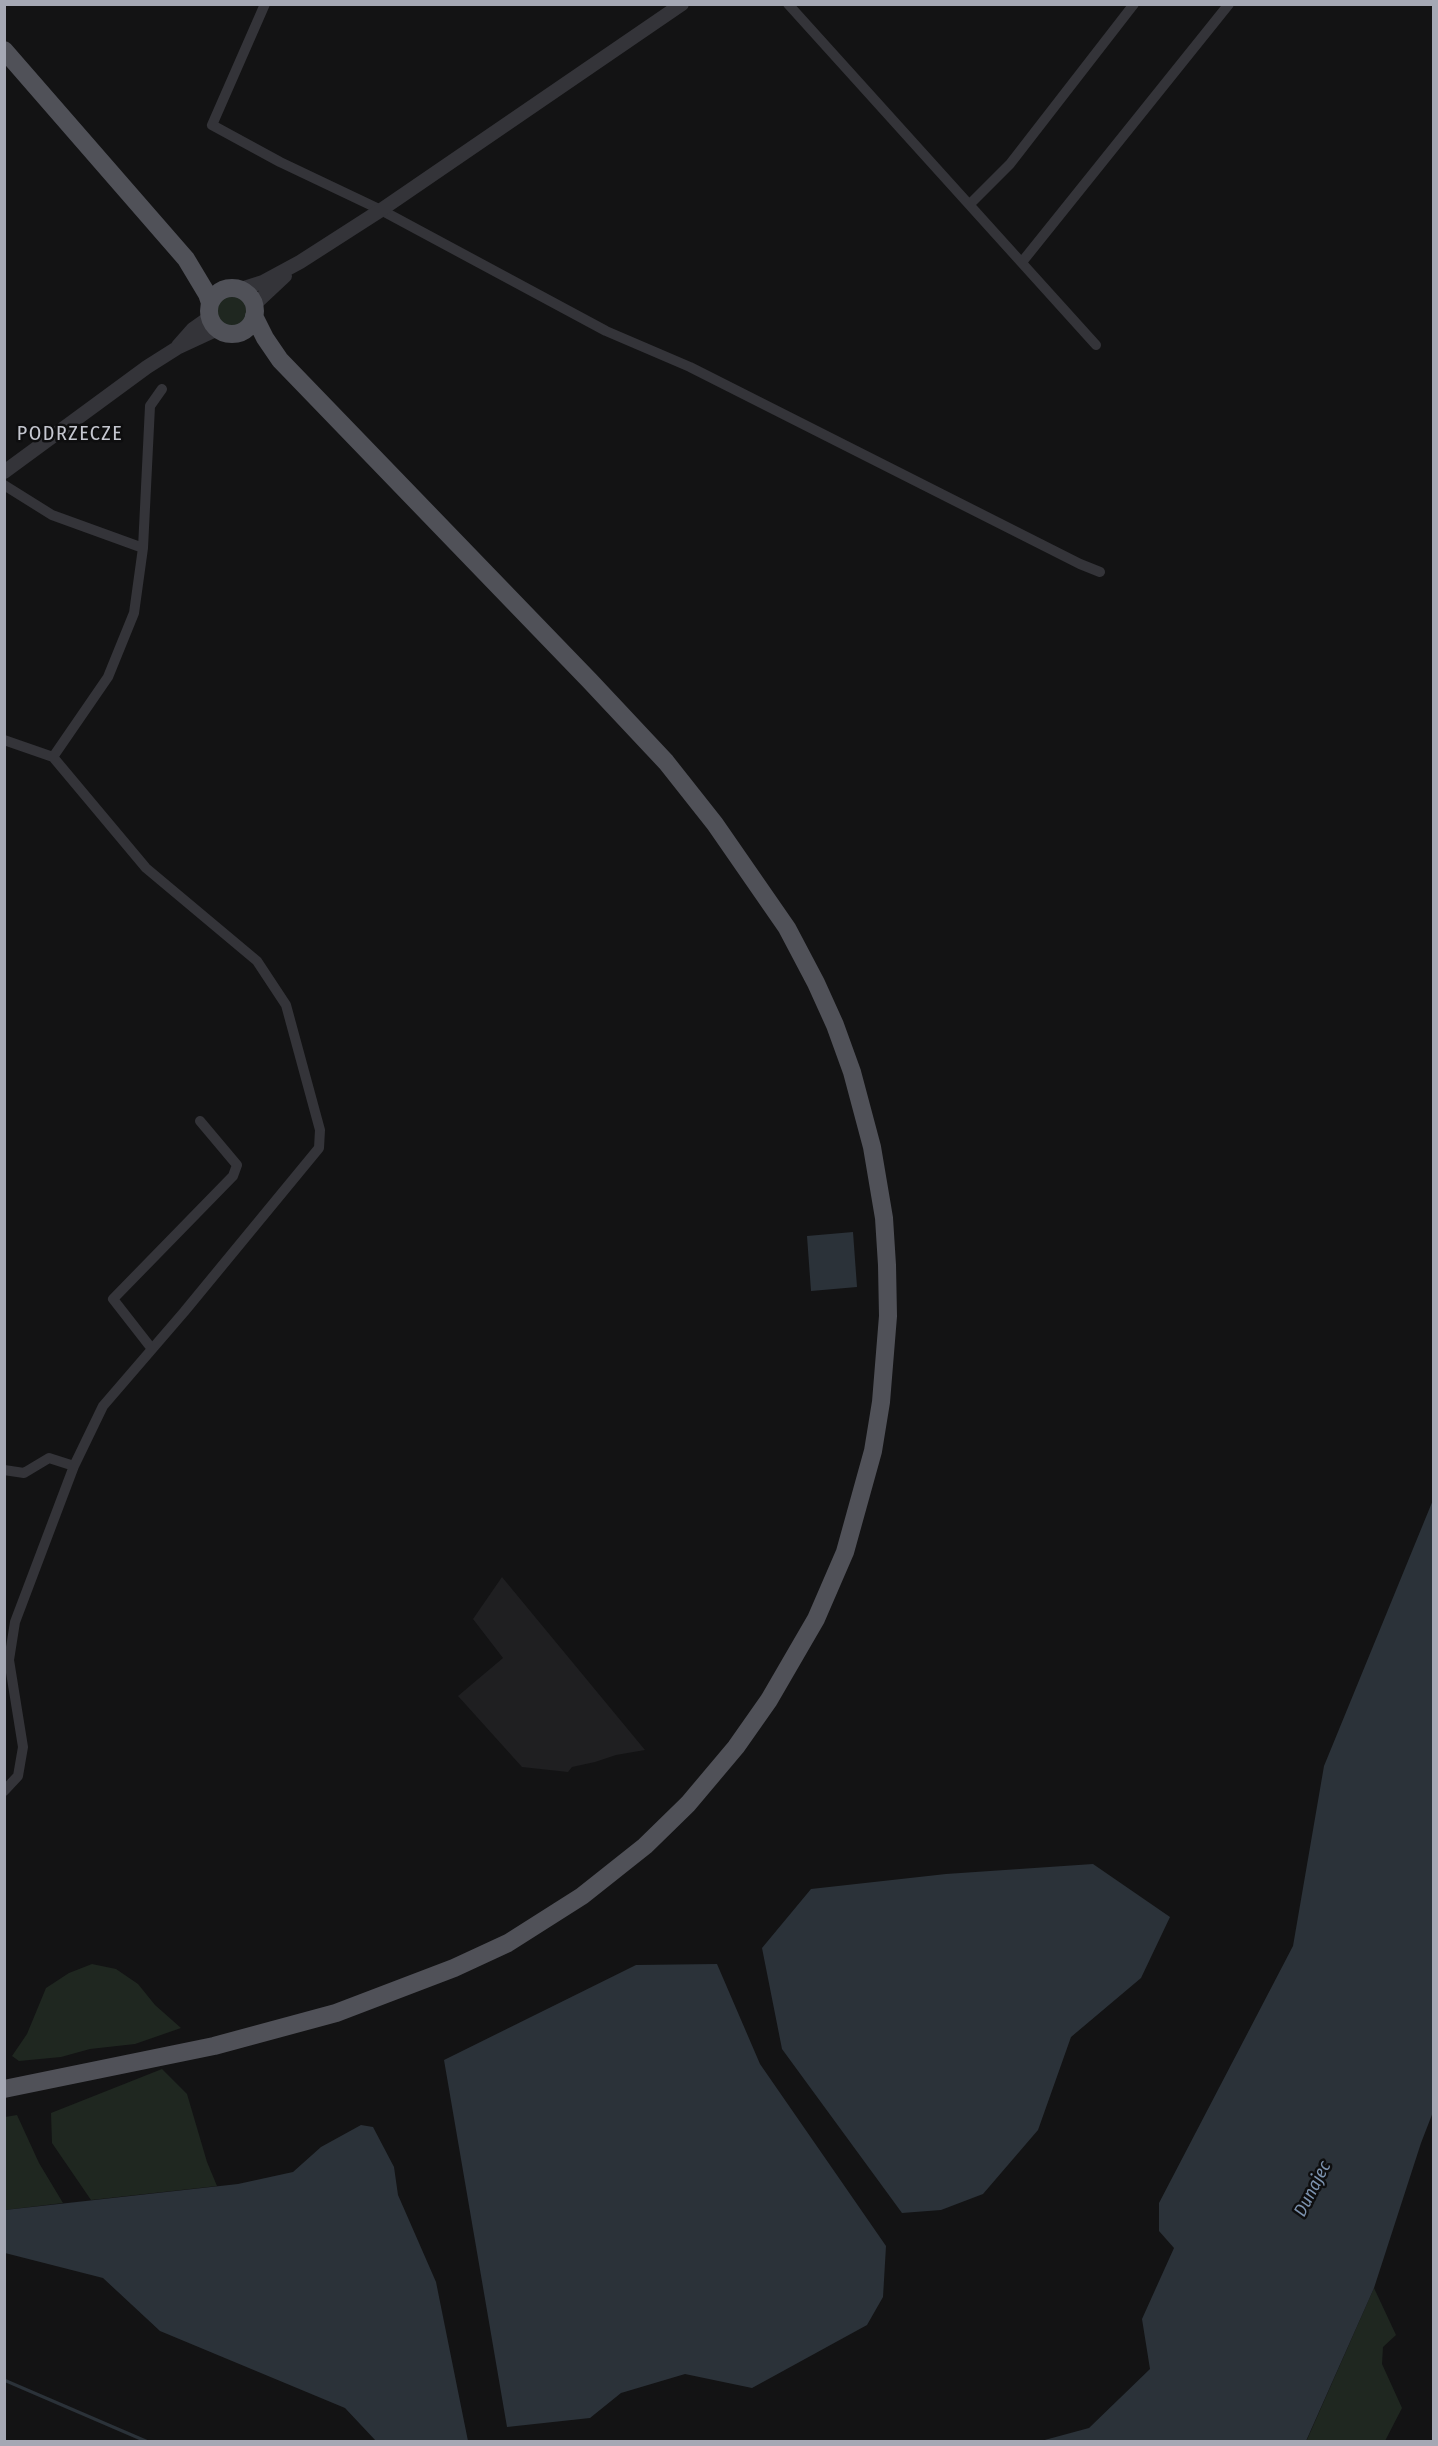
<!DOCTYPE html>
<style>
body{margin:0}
#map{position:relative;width:1438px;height:2446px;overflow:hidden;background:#131314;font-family:"Fira Sans Condensed",sans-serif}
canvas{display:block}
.frame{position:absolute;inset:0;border:6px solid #a5a8b4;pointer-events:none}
</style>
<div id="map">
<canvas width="1438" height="2446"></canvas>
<div class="frame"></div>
</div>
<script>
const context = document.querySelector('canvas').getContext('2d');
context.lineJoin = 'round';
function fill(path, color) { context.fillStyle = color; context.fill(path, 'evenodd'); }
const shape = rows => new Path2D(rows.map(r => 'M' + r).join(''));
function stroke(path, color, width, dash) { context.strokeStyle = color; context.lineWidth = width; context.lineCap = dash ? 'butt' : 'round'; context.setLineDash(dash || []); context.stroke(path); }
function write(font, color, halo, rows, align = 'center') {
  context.font = font + ' "Fira Sans Condensed",sans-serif'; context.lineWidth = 5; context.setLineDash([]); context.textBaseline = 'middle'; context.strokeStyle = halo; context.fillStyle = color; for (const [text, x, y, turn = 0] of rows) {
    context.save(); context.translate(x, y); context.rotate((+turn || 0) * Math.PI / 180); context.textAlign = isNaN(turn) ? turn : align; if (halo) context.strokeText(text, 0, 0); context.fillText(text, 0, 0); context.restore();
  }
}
const built = shape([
 [502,1577,645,1750,616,1755,595,1762,572,1767,568,1772,522,1767,458,1696,503,1658,473,1619]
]);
const green = shape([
 '215 310a17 17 0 1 1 34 0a17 17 0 1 1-34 0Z',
 [92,1964,116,1969,138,1984,155,2005,181,2028,135,2044,90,2049,61,2057,19,2061,12,2056,27,2034,46,1988,69,1973],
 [162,2069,187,2094,207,2162,217,2186,91,2200,52,2143,51,2113],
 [17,2115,39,2163,63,2203,5,2210,5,2117],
 [1374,2288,1396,2335,1383,2347,1382,2364,1402,2408,1385,2441,1306,2442]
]);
const water = shape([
 [853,1232,857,1287,811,1291,807,1236],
 [1433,1500,1433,2112,1421,2143,1374,2288,1306,2441,1041,2441,1089,2428,1150,2369,1142,2319,1174,2248,1159,2231,1159,2203,1293,1946,1324,1766],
 [1093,1864,1170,1917,1141,1978,1071,2037,1038,2130,983,2194,941,2210,902,2213,782,2049,762,1948,811,1889,946,1874],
 [717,1964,760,2064,886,2246,883,2297,867,2325,752,2388,685,2374,621,2393,590,2418,507,2427,444,2060,636,1965],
 [361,2125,373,2127,394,2167,398,2195,436,2282,468,2441,376,2441,345,2408,160,2331,103,2278,5,2253,5,2210,238,2184,293,2172,321,2147]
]);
const stream = shape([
 [4,2380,148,2442]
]);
const minor = shape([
 [265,4,212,125,280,162,381,210,606,331,690,367,1080,564,1100,572],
 [788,4,1096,345],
 [970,204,1010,164,1134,4],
 [1022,262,1229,4],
 [4,485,52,515,143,548,150,406,162,389],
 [4,740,53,757,146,868,257,961,286,1005,320,1130,319,1148,184,1312,103,1406,74,1466,15,1622,9,1660,23,1747,18,1776,4,1791],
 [53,757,108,677,134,613,143,548],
 [152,1349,113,1299,233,1176,237,1165,200,1121],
 [4,1470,24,1473,49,1458,74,1466]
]);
const tertiary = shape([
 [241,289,263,282,300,262,381,210,682,4],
 [254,305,285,276],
 [178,346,193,329,210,317],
 [4,472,147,367,177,348,218,329]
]);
const primary = shape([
 [4,50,186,259,207,294,210,303],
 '209 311a23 23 0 1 1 46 0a23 23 0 1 1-46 0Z',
 [4,2089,214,2046,336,2013,454,1968,508,1943,582,1896,645,1846,688,1804,736,1747,769,1700,816,1619,845,1552,873,1451,881,1402,888,1316,887,1265,884,1218,872,1147,852,1072,835,1025,816,983,787,928,715,824,666,762,590,681,280,360,265,338,254,316]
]);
const waterNames = [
 ["Dunajec",1313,2189,-63]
];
const quarterNames = [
 ["PODRZECZE",70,434]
];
fill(built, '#1f1f21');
fill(green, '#1f2720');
fill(water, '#2b3239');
stroke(stream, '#2b3239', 3);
stroke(minor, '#343439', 10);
stroke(tertiary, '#343439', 14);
stroke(primary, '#505158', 18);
write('italic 18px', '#7c92ae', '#0e0e0f', waterNames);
context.letterSpacing = '1.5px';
write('20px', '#c5c7d0', '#0e0e0f', quarterNames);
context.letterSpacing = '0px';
</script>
